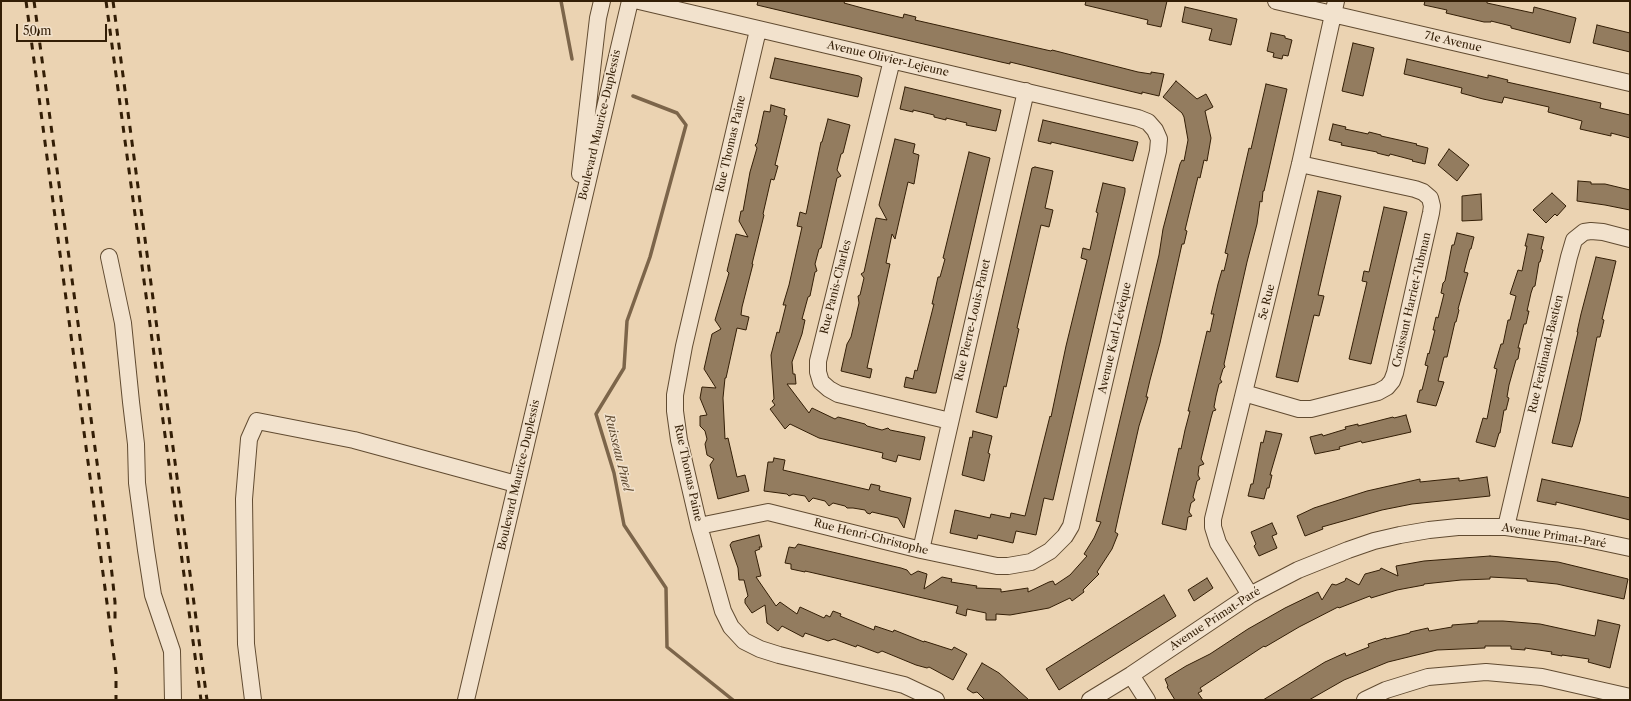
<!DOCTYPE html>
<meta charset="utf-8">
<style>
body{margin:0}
#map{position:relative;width:1631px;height:701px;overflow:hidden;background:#ebd3b2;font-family:"Libre Caslon Text",serif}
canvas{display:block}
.frame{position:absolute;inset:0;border:2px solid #331e06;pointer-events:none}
.scale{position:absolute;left:16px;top:24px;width:91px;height:18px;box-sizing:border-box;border:2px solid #331e06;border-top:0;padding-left:5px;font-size:12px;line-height:14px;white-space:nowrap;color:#331e06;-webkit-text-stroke:3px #f2e2cd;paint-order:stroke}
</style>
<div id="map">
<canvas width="1631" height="701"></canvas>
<div class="frame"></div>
<div class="scale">50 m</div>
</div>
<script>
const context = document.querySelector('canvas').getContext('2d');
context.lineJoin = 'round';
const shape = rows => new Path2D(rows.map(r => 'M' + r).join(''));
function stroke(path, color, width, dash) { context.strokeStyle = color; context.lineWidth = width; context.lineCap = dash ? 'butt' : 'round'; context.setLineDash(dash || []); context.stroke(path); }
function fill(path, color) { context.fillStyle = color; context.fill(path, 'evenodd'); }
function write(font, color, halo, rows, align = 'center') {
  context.font = font + ' "Libre Caslon Text",serif'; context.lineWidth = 3; context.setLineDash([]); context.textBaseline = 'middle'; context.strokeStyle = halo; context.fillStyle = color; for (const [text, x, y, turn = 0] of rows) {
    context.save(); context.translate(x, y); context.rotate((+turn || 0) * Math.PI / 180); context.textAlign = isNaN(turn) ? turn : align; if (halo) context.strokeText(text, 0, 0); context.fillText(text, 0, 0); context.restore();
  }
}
const stream = shape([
 [561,1,572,59],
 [633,96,677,113,686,125,650,257,627,321,624,368,596,414,614,473,624,525,666,588,667,647,733,700]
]);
const building = shape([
 [758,1,845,1,844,3,866,9,903,18,904,14,916,17,915,20,1051,51,1052,50,1138,72,1151,74,1151,72,1164,74,1159,96,1142,92,1142,94,1010,62,1010,64,1001,62,795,14,757,5,758,1],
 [1086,1,1167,1,1161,27,1147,24,1148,20,1085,5,1086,1],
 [1425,1,1487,1,1487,3,1533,13,1534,7,1576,18,1570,43,1511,28,1511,26,1491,21,1491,22,1484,22,1446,13,1447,10,1424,5,1425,1],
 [1185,7,1237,19,1231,45,1209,40,1212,29,1182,22,1185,7],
 [1597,25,1630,33,1630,52,1593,43,1597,25],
 [1271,33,1285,36,1285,38,1292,40,1288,56,1283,55,1282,59,1273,57,1274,53,1267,51,1271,33],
 [1353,43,1374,48,1363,96,1342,91,1353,43],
 [775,58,859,76,862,78,858,97,770,78,775,58],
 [1407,59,1488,78,1488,75,1508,80,1507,82,1601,103,1600,108,1630,115,1630,138,1611,133,1611,136,1580,129,1582,121,1548,112,1549,107,1504,97,1502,103,1483,99,1461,93,1462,88,1404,74,1407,59],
 [1176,81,1197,99,1206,94,1213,107,1205,111,1211,138,1207,161,1204,160,1200,178,1198,177,1185,230,1187,231,1184,244,1182,244,1160,343,1150,380,1146,397,1148,397,1139,426,1119,514,1115,532,1118,534,1112,549,1097,572,1099,574,1083,590,1084,592,1072,601,1070,598,1049,608,1010,615,996,614,996,620,986,620,986,613,967,609,966,616,956,613,958,606,805,571,805,572,791,569,791,564,785,563,789,547,795,548,798,544,901,568,907,570,911,575,918,571,927,574,924,589,942,577,952,579,951,582,977,586,976,588,1001,589,1001,592,1028,588,1028,592,1049,582,1053,581,1055,585,1070,575,1087,556,1084,554,1094,538,1101,522,1096,521,1159,255,1163,229,1180,164,1182,160,1184,161,1188,140,1184,117,1182,113,1163,97,1176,81],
 [1266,84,1287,89,1264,191,1263,191,1262,202,1260,201,1257,224,1247,262,1224,364,1225,367,1223,369,1220,379,1222,382,1219,384,1216,396,1214,407,1216,410,1213,411,1211,418,1201,459,1204,464,1199,466,1198,475,1200,479,1197,481,1193,497,1195,500,1191,503,1189,512,1192,516,1188,517,1186,530,1162,524,1179,448,1181,449,1185,430,1190,411,1188,411,1207,331,1210,332,1214,314,1211,314,1218,284,1222,270,1224,271,1228,254,1225,253,1249,148,1251,149,1266,84],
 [905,87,1001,110,996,131,966,125,967,123,946,118,946,120,934,117,934,115,913,110,913,112,900,109,905,87],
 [771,105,785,109,784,115,787,116,775,165,778,166,774,180,771,179,763,214,764,215,752,264,753,264,742,307,741,315,749,317,746,330,737,328,726,378,725,378,723,398,725,439,728,438,737,477,745,475,749,491,718,499,710,465,714,459,707,455,705,444,707,439,705,431,700,426,700,416,707,415,700,398,702,387,716,388,704,369,712,334,721,329,715,320,729,273,727,271,736,234,748,237,739,221,741,211,743,211,750,172,757,148,755,145,757,143,764,111,770,112,771,105],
 [828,119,850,125,843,153,841,154,837,170,841,176,837,178,821,248,819,249,815,264,817,271,815,272,810,296,808,297,802,319,805,320,802,334,792,362,793,374,795,374,796,384,787,384,809,413,812,408,835,419,838,417,865,424,867,426,882,430,888,428,890,430,925,437,920,460,898,455,896,462,882,458,883,453,819,438,790,424,785,429,770,409,775,405,772,401,774,399,771,355,777,332,779,333,786,305,783,305,789,285,802,227,797,226,800,212,806,214,821,142,822,142,828,119],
 [1043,120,1138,142,1133,161,1051,142,1051,144,1038,141,1043,120],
 [1333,124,1346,127,1345,129,1368,134,1369,132,1381,135,1381,136,1417,144,1416,145,1428,148,1425,164,1412,161,1413,160,1390,154,1389,156,1377,153,1377,152,1341,145,1342,143,1329,140,1333,124],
 [895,139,915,144,913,153,919,155,914,184,908,182,895,239,892,234,886,263,890,264,867,368,872,369,870,378,841,371,847,344,851,337,859,303,858,296,860,295,864,278,861,274,864,272,876,218,887,220,879,205,895,139],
 [1449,149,1469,165,1457,181,1438,165,1449,149],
 [969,152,990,158,936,393,933,393,904,387,906,377,913,379,915,370,917,371,934,304,932,304,938,277,940,277,945,259,943,258,969,152],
 [1035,167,1053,171,1045,208,1053,210,1049,227,1041,225,1017,328,1019,329,1012,360,1006,387,1004,386,997,418,976,412,1032,168,1035,167],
 [1578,181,1591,182,1591,184,1605,184,1630,190,1630,210,1605,205,1577,201,1578,181],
 [1103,183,1125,188,1125,192,1053,500,1044,498,1036,535,1016,531,1013,543,978,535,977,539,950,533,955,510,990,518,991,514,1010,518,1011,513,1025,516,1050,416,1051,417,1066,346,1087,260,1081,258,1083,248,1090,250,1098,213,1096,212,1103,183],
 [1318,191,1341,196,1318,295,1324,296,1319,316,1314,315,1298,382,1276,377,1318,191],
 [1552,193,1566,206,1557,216,1555,214,1546,223,1533,210,1552,193],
 [1481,194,1482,220,1462,221,1462,196,1481,194],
 [1384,207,1407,212,1371,364,1349,359,1367,282,1362,281,1364,271,1369,272,1384,207],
 [1457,233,1474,237,1471,249,1470,249,1464,272,1468,273,1458,309,1459,310,1456,322,1455,322,1447,357,1444,357,1438,381,1444,382,1436,406,1417,402,1420,390,1422,390,1428,366,1425,365,1428,353,1429,354,1435,330,1433,330,1436,317,1438,318,1444,294,1441,293,1443,283,1445,281,1452,245,1454,245,1457,233],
 [1528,234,1544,237,1541,249,1543,250,1540,262,1539,262,1535,286,1533,287,1531,293,1527,311,1529,311,1526,324,1524,324,1518,348,1520,348,1518,359,1516,360,1509,385,1507,397,1509,398,1506,410,1504,410,1500,433,1499,433,1495,447,1476,442,1483,418,1487,419,1497,369,1494,368,1501,344,1503,344,1508,320,1510,320,1516,296,1510,294,1518,270,1522,271,1527,246,1525,246,1528,234],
 [1596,257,1616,261,1602,319,1604,320,1600,337,1597,337,1580,421,1572,447,1552,443,1578,332,1577,332,1581,314,1596,257],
 [1406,415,1411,432,1362,443,1361,441,1339,447,1340,449,1315,454,1310,437,1322,434,1323,436,1346,429,1345,427,1358,424,1358,426,1393,417,1394,418,1406,415],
 [973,431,992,436,988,453,990,454,984,481,962,475,970,437,972,438,973,431],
 [1266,431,1282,434,1270,475,1272,475,1269,488,1267,488,1264,499,1248,496,1251,484,1253,484,1261,442,1263,443,1266,431],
 [774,458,785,460,783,470,869,490,871,484,880,486,879,490,881,491,911,498,904,528,898,518,872,512,870,514,867,513,865,510,853,508,847,508,845,506,833,503,829,506,825,501,813,498,809,502,805,496,793,494,789,496,787,494,764,491,768,462,773,462,774,458],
 [1487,477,1490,496,1412,504,1382,510,1322,527,1323,529,1305,536,1297,516,1314,508,1367,491,1420,479,1420,482,1459,478,1459,481,1487,477],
 [1542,479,1630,498,1630,520,1556,502,1556,505,1537,501,1542,479],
 [1272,523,1277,534,1272,536,1277,548,1259,556,1254,546,1256,544,1251,532,1272,523],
 [759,535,762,547,759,547,760,549,755,551,761,576,756,577,776,606,780,602,797,614,800,607,824,618,826,615,830,617,833,611,841,614,840,616,874,630,875,626,893,632,894,630,924,642,924,641,952,650,954,647,967,654,953,680,929,667,927,668,916,665,882,651,878,653,857,645,856,647,834,639,828,641,805,633,803,637,782,626,778,631,767,623,765,605,752,613,745,603,745,599,748,596,744,580,739,580,738,568,730,545,732,542,759,535],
 [1490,556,1558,562,1628,579,1624,599,1557,584,1527,581,1527,579,1490,577,1490,579,1461,580,1424,584,1424,585,1397,590,1371,598,1370,596,1339,608,1338,607,1299,627,1265,647,1264,646,1200,688,1202,691,1198,693,1203,700,1175,700,1167,687,1168,686,1165,679,1186,666,1210,654,1248,629,1285,608,1318,592,1322,600,1332,584,1336,585,1345,581,1346,578,1359,585,1365,574,1380,570,1381,568,1398,576,1396,566,1424,561,1490,556],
 [1207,578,1213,588,1194,601,1188,590,1207,578],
 [1164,595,1176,616,1059,690,1046,669,1164,595],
 [1598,620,1620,625,1610,668,1588,662,1589,659,1562,655,1562,656,1551,654,1552,652,1525,648,1525,650,1511,649,1511,646,1485,646,1485,648,1437,650,1388,662,1344,680,1309,700,1263,700,1325,662,1345,653,1346,656,1369,647,1368,644,1386,638,1386,639,1410,633,1410,632,1428,628,1429,631,1452,627,1452,625,1478,623,1478,621,1503,621,1540,624,1595,636,1598,620],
 [982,663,999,673,1029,700,985,700,977,692,973,693,967,689,982,663]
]);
const minor = shape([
 [639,1,1138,118,1148,122,1155,130,1159,139,1158,151,1071,526,1065,536,1050,551,1031,562,1008,566,997,566,921,550,768,512,699,526],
 [1276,1,1630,83],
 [758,30,684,346,675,395,675,411,679,440,699,526,723,611,731,627,744,641,760,649,779,655,904,685,936,700],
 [892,60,818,361,818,372,821,382,829,389,838,394,950,421],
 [580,174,598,18,602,1],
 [109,257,123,323,131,402,136,444,137,483,146,550,153,595,172,651,173,700],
 [1244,393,1299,409,1311,409,1378,392,1387,387,1392,381,1395,373,1431,213,1432,206,1430,198,1423,192,1415,189,1300,164],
 [1506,527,1569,257,1574,240,1584,232,1591,231,1603,232,1630,239],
 [921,550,1026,91],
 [1250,595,1218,543,1213,527,1213,519,1300,164,1336,1],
 [1131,675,1147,700],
 [253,700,246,644,244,499,249,439,257,421,354,440,516,484],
 [466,700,630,1],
 [1090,700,1131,675,1250,595,1298,570,1348,550,1374,541,1400,535,1429,530,1458,527,1506,527,1583,538,1630,548],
 [1365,700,1386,690,1428,677,1486,672,1542,677,1630,697]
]);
const rail = shape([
 [26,1,107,603,116,673,116,700],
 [34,1,111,565,115,602,115,625],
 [106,1,201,700],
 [113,1,207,700]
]);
const streetNames = [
 ["71e Avenue",1453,42,13],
 ["Avenue Olivier-Lejeune",888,59,13],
 ["Boulevard Maurice-Duplessis",600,125,-77],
 ["Rue Thomas Paine",731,144,-77],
 ["Rue Panis-Charles",836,287,-76],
 ["Croissant Harriet-Tubman",1412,300,-77],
 ["5e Rue",1267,302,-76],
 ["Rue Pierre-Louis-Panet",973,320,-77],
 ["Avenue Karl-Lévêque",1115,338,-77],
 ["Rue Ferdinand-Bastien",1546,354,-77],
 ["Rue Thomas Paine",688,473,78],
 ["Boulevard Maurice-Duplessis",519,475,-77],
 ["Avenue Primat-Paré",1554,536,9],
 ["Rue Henri-Christophe",871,537,14],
 ["Avenue Primat-Paré",1215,619,-33]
];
const waterNames = [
 ["Ruisseau Pinel",618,453,76]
];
stroke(stream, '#7c654a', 3.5);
fill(building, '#937c5f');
stroke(building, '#331e06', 1);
stroke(minor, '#614b31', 18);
stroke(minor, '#f2e2cd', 16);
stroke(rail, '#331e06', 3, [7, 7]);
write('11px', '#331e06', '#f2e2cd', streetNames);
write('italic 12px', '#5d482e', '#f2e2cd', waterNames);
</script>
